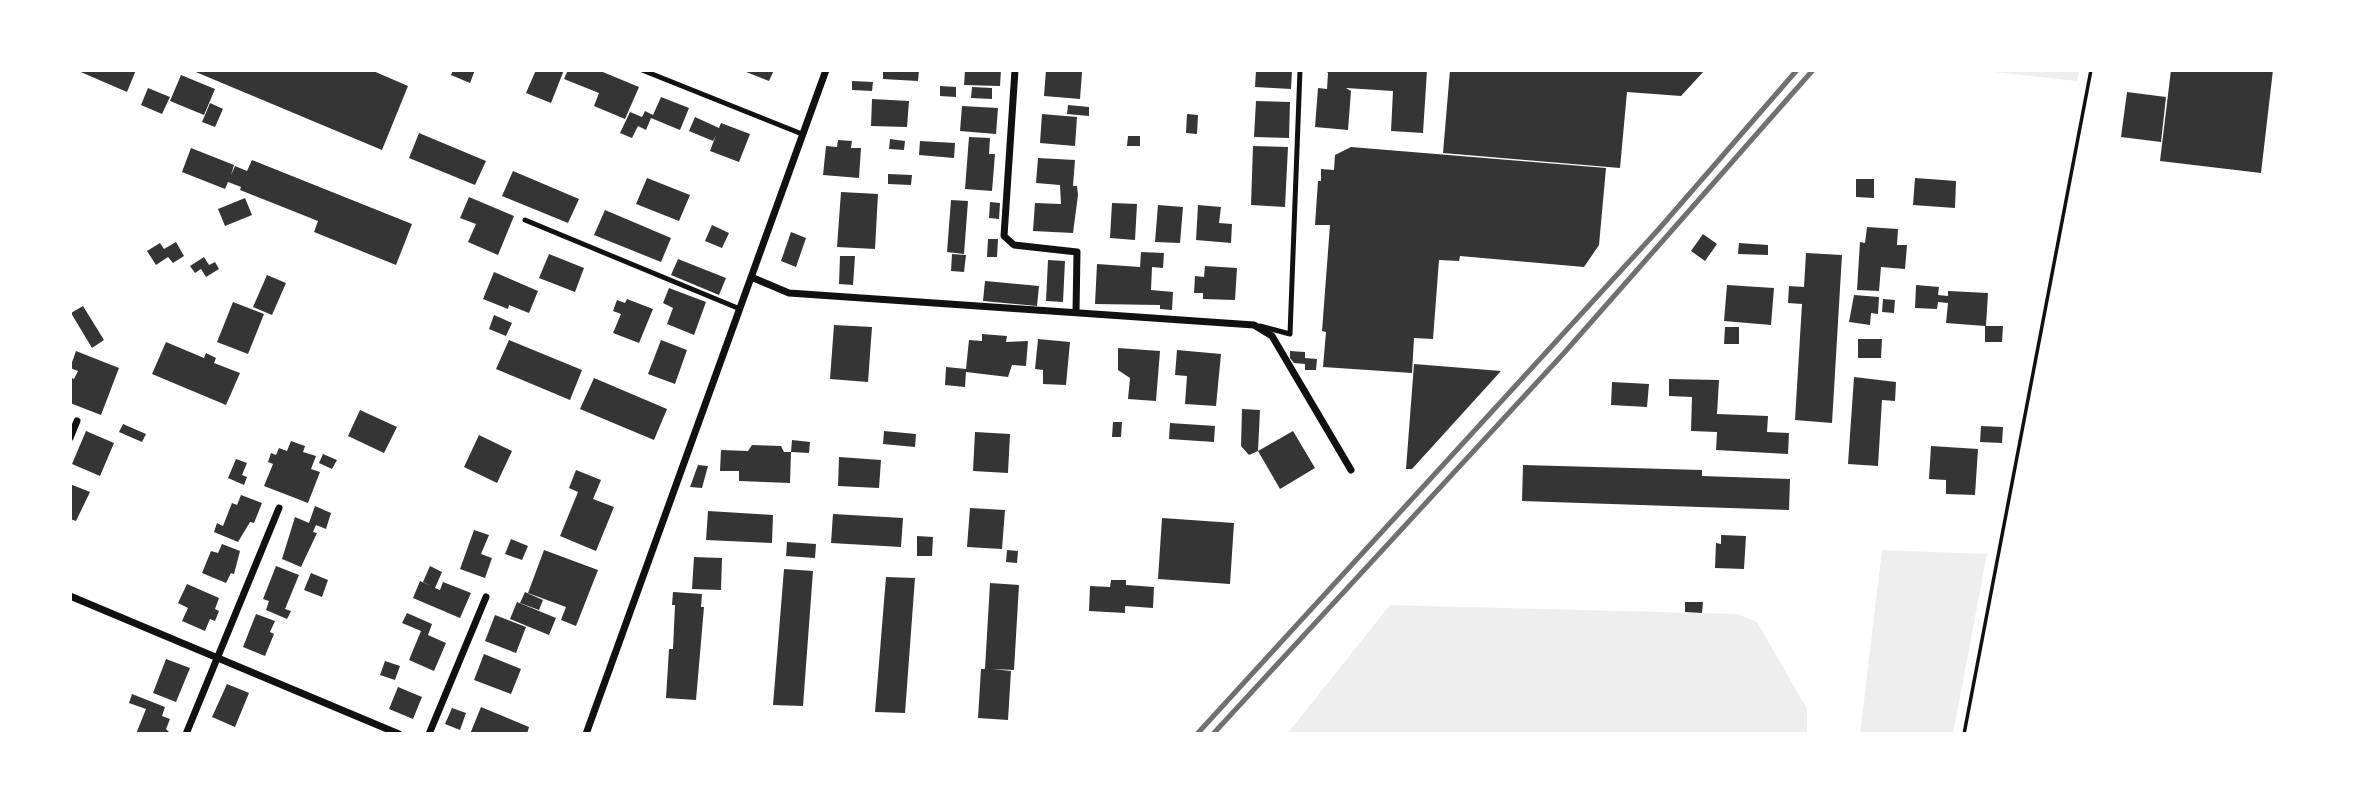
<!DOCTYPE html>
<style>
body{margin:0}
#map{position:relative;width:2373px;height:804px;overflow:hidden;background:#fff;font-family:Ubuntu,sans-serif}
canvas{display:block}
.frame{position:absolute;inset:0;border:72px solid #fff;pointer-events:none}
</style>
<div id="map">
<canvas width="2373" height="804"></canvas>
<div class="frame"></div>
</div>
<script>
const context = document.querySelector('canvas').getContext('2d');
context.lineJoin = 'round';
function fill(path, color) { context.fillStyle = color; context.fill(path, 'evenodd'); }
const shape = rows => new Path2D(rows.map(r => 'M' + r).join(''));
function stroke(path, color, width, dash) { context.strokeStyle = color; context.lineWidth = width; context.lineCap = dash ? 'butt' : 'round'; context.setLineDash(dash || []); context.stroke(path); }
const green = shape([
 [1976,70,2080,70,2077,81],
 [1882,550,1987,554,1953,734,1860,734],
 [1390,605,1737,614,1757,622,1807,709,1807,734,1287,734]
]);
const building = shape([
 [76,70,136,70,127,92],
 [191,70,371,70,408,86,382,150],
 [453,70,475,70,470,83,451,75],
 [536,70,564,70,551,103,526,93],
 [568,70,598,70,639,87,625,119,594,106,599,93,564,79],
 [741,70,774,70,769,81],
 [883,70,919,70,918,81,883,79],
 [965,70,1001,70,1000,86,964,85],
 [1046,70,1082,72,1080,99,1044,96],
 [1256,70,1292,70,1291,89,1255,87],
 [1325,70,1427,70,1423,133,1391,131,1393,91,1346,88,1351,91,1348,130,1315,127,1318,88,1327,89,1328,73],
 [1450,70,1705,70,1681,96,1627,92,1620,168,1443,153],
 [2171,70,2273,70,2261,173,2160,161],
 [181,75,215,89,204,115,170,101],
 [852,81,873,82,872,91,852,90],
 [940,86,956,87,956,97,940,96],
 [972,87,992,88,992,99,971,98],
 [148,88,170,97,162,114,141,105],
 [2127,92,2166,97,2161,142,2121,137],
 [661,97,689,108,680,130,651,118,646,130,638,126,632,138,620,133,630,112,642,117,645,111,653,115],
 [872,99,909,101,907,127,871,126],
 [1256,101,1290,102,1289,138,1254,137],
 [210,103,223,109,215,127,202,122],
 [1068,105,1089,107,1089,116,1067,114],
 [962,106,998,108,996,134,960,131],
 [1042,114,1077,117,1075,146,1040,143],
 [1187,114,1198,115,1197,134,1186,133],
 [695,117,719,128,721,123,750,134,739,162,710,151,716,135,713,141,689,131],
 [419,133,486,161,475,185,409,158],
 [1128,136,1140,136,1140,146,1127,146],
 [969,137,990,138,989,154,995,154,992,191,965,189],
 [890,139,905,141,904,150,889,149],
 [838,140,852,141,851,148,861,148,859,178,823,175,826,146,837,147],
 [920,141,955,143,954,158,919,155],
 [1253,146,1288,147,1285,207,1251,205],
 [1351,147,1606,168,1599,245,1584,267,1460,256,1459,261,1439,260,1433,339,1414,338,1412,373,1323,367,1326,332,1322,331,1330,225,1315,225,1318,181,1321,181,1321,169,1334,170,1335,155],
 [191,148,234,165,231,175,235,166,247,171,252,160,412,224,396,265,314,232,318,221,240,190,241,187,228,182,225,189,182,172],
 [1038,158,1075,160,1073,186,1077,186,1078,195,1073,233,1033,231,1035,203,1061,204,1060,185,1036,183],
 [513,171,579,199,568,223,502,196],
 [888,174,912,175,911,185,888,184],
 [647,178,690,195,679,221,636,204],
 [1915,178,1956,181,1955,208,1913,205],
 [1856,179,1874,179,1874,198,1856,197],
 [841,192,878,194,875,249,837,247],
 [469,197,514,216,498,255,468,242,476,224,460,218],
 [245,198,252,215,225,226,218,209],
 [951,200,968,201,964,254,947,252],
 [990,202,1000,203,999,219,989,218],
 [1112,203,1137,204,1135,240,1110,238],
 [1158,205,1183,207,1180,243,1155,242],
 [1198,205,1221,207,1219,223,1232,224,1231,243,1196,240],
 [605,210,671,238,661,262,594,235],
 [712,225,729,233,722,248,705,241],
 [1867,227,1898,229,1897,245,1907,245,1905,269,1881,267,1879,291,1857,290,1860,242,1865,243],
 [791,232,806,238,796,267,781,261],
 [1703,234,1717,244,1705,261,1691,251],
 [988,239,998,239,997,257,987,257],
 [176,242,184,256,173,263,168,257,156,265,147,251,160,243,164,249],
 [1739,243,1768,245,1768,255,1738,254],
 [1141,252,1164,253,1163,268,1152,267,1151,290,1173,292,1172,310,1160,309,1160,305,1095,304,1097,264,1140,267],
 [1806,253,1842,255,1832,423,1795,420,1802,304,1788,303,1789,286,1804,287],
 [549,254,584,268,575,292,539,278],
 [952,254,966,255,964,272,951,271],
 [840,256,855,256,853,285,839,284],
 [204,257,209,265,215,262,219,269,206,277,201,269,195,273,190,266],
 [678,259,726,278,719,295,671,275],
 [1048,260,1065,261,1063,302,1046,301],
 [1205,266,1237,268,1235,300,1203,299,1203,293,1194,293,1195,276,1204,277],
 [494,272,538,291,529,313,509,305,508,309,483,299],
 [267,275,286,283,272,315,253,307],
 [985,281,1039,286,1037,306,983,301],
 [1727,285,1774,288,1771,325,1724,321],
 [1916,285,1939,287,1938,295,1948,296,1948,291,1988,293,1986,326,2003,326,2002,342,1985,342,1985,326,1946,323,1948,303,1938,302,1937,309,1915,308],
 [669,288,706,302,694,335,667,324,673,308,663,303],
 [1854,295,1879,297,1878,314,1871,313,1870,325,1849,322],
 [627,299,653,309,639,343,613,333,621,314,613,311,617,300,625,303],
 [1883,299,1895,300,1894,313,1882,312],
 [233,302,264,314,248,354,217,342],
 [83,306,104,340,92,348,71,313],
 [494,315,512,323,506,336,489,329],
 [834,325,872,327,868,382,830,379],
 [1725,327,1739,327,1739,344,1724,344],
 [982,334,1007,336,1006,342,1028,341,1026,366,1012,365,1008,377,966,372,965,387,945,385,946,367,966,369,969,340,982,341],
 [1038,339,1070,342,1066,385,1043,384,1043,370,1035,369],
 [1858,339,1882,339,1881,358,1858,358],
 [509,340,582,370,570,400,496,369],
 [661,340,687,350,675,384,648,374],
 [166,342,204,358,206,353,216,358,214,363,240,373,226,405,152,374],
 [1118,348,1160,351,1156,401,1128,399,1130,378,1118,370],
 [1177,350,1221,354,1216,406,1185,404,1187,376,1175,375],
 [76,351,119,368,101,415,70,403,70,377,74,379,78,371,70,368],
 [1290,351,1305,352,1305,358,1317,359,1316,370,1305,370,1305,364,1294,363,1290,358],
 [1414,364,1501,371,1412,469,1406,469],
 [1854,377,1896,382,1895,401,1882,400,1878,466,1848,464],
 [594,378,667,409,654,440,580,409],
 [1669,379,1719,380,1717,414,1768,416,1767,432,1789,433,1788,454,1716,450,1717,432,1691,431,1692,397,1669,396],
 [1612,382,1649,384,1647,407,1611,405],
 [1242,409,1260,410,1258,451,1249,455,1241,446],
 [360,410,397,427,384,453,348,436],
 [1113,422,1122,422,1121,437,1112,437],
 [1170,423,1215,426,1214,442,1169,439],
 [123,424,146,434,142,442,119,432],
 [1981,426,2003,427,2002,443,1980,442],
 [86,431,114,443,100,476,72,464],
 [884,431,916,434,915,447,883,444],
 [1293,431,1315,468,1280,489,1258,451],
 [975,432,1010,434,1008,473,973,471],
 [479,435,512,451,497,483,464,467],
 [792,440,810,442,809,453,791,452,790,483,739,481,739,471,720,471,721,450,748,451,752,445,781,446,784,452,791,452],
 [291,441,305,446,303,452,316,456,311,469,320,472,308,503,264,486,273,464,268,462,271,453,276,455,279,448,287,451],
 [1931,446,1978,449,1975,495,1946,494,1946,480,1929,479],
 [323,454,337,460,332,469,319,463],
 [839,457,881,460,879,488,838,486],
 [236,459,247,463,242,475,247,477,244,485,228,478],
 [698,465,708,466,702,488,690,487],
 [1523,465,1702,470,1702,476,1790,479,1789,510,1522,501],
 [576,470,601,480,593,499,614,507,596,551,560,536,578,492,569,488],
 [70,484,90,492,76,521,70,519],
 [241,495,262,503,254,523,250,522,238,542,214,532,217,523,223,526,232,503,237,505],
 [315,506,331,513,326,529,316,525,313,532,317,533,301,567,282,559,295,517,309,523],
 [970,508,1005,510,1002,549,967,547],
 [708,511,773,515,772,543,706,540],
 [833,514,903,518,901,547,831,543],
 [1162,518,1234,523,1230,584,1158,579],
 [474,530,489,535,481,554,492,558,485,578,460,569],
 [1721,535,1746,536,1744,569,1715,568,1716,543,1721,544],
 [917,536,933,537,932,556,917,556],
 [511,539,528,546,522,560,505,554],
 [787,542,816,544,815,558,786,556],
 [222,544,240,551,234,574,231,573,226,583,202,573,211,551,218,553],
 [544,550,598,570,576,626,561,620,566,607,528,593],
 [1007,550,1018,551,1017,563,1006,562],
 [694,557,722,558,721,590,692,589],
 [276,566,299,575,285,609,291,611,287,619,266,610,269,601,263,599],
 [430,566,442,572,435,588,440,590,443,582,471,593,460,618,413,598,420,581,431,586,423,582],
 [784,569,813,571,803,706,773,705],
 [311,573,328,580,322,597,304,590],
 [886,577,915,578,905,713,875,712],
 [1111,580,1126,580,1126,585,1154,587,1153,608,1125,606,1125,613,1089,611,1090,586,1110,587],
 [990,583,1019,585,1014,670,993,669,1011,671,1008,720,978,718,981,669,985,669],
 [187,584,219,598,215,609,219,611,215,621,210,619,205,631,182,621,188,608,178,603],
 [525,592,543,600,539,610,520,603],
 [673,592,702,594,701,607,704,607,696,700,666,698,669,649,673,649,675,605,672,605],
 [517,602,556,618,549,635,510,619],
 [1685,602,1703,602,1702,613,1685,612],
 [407,613,432,624,428,635,446,643,434,671,409,660,421,631,402,623],
 [256,614,275,621,270,632,274,634,265,656,243,647],
 [495,615,526,627,516,653,485,641],
 [484,654,521,669,511,694,474,680],
 [166,659,190,668,176,702,153,693],
 [385,661,400,666,395,680,380,675],
 [227,684,249,693,235,727,212,717],
 [398,687,422,697,413,719,389,709],
 [132,694,165,707,162,716,170,719,166,729,171,734,136,734,146,709,129,703],
 [481,707,529,727,527,734,470,734],
 [452,708,466,713,460,730,445,724]
]);
const path = shape([
 [1964,734,2091,70]
]);
const service = shape([
 [642,70,802,134],
 [525,220,740,309],
 [1260,326,1290,334,1300,70]
]);
const minor = shape([
 [1015,70,1004,236,1014,245,1077,252,1076,312],
 [751,277,789,293,1254,325,1272,336,1351,470],
 [70,438,77,421],
 [70,596,399,734],
 [186,734,279,508],
 [429,734,486,597],
 [586,734,826,70]
]);
const rail = shape([
 [1197,734,1658,230,1797,70],
 [1213,734,1564,353,1813,70]
]);
fill(green, '#eee');
fill(building, '#353535');
stroke(path, '#111', 3.5);
stroke(service, '#111', 5);
stroke(minor, '#111', 7);
stroke(rail, '#707070', 5);
</script>
